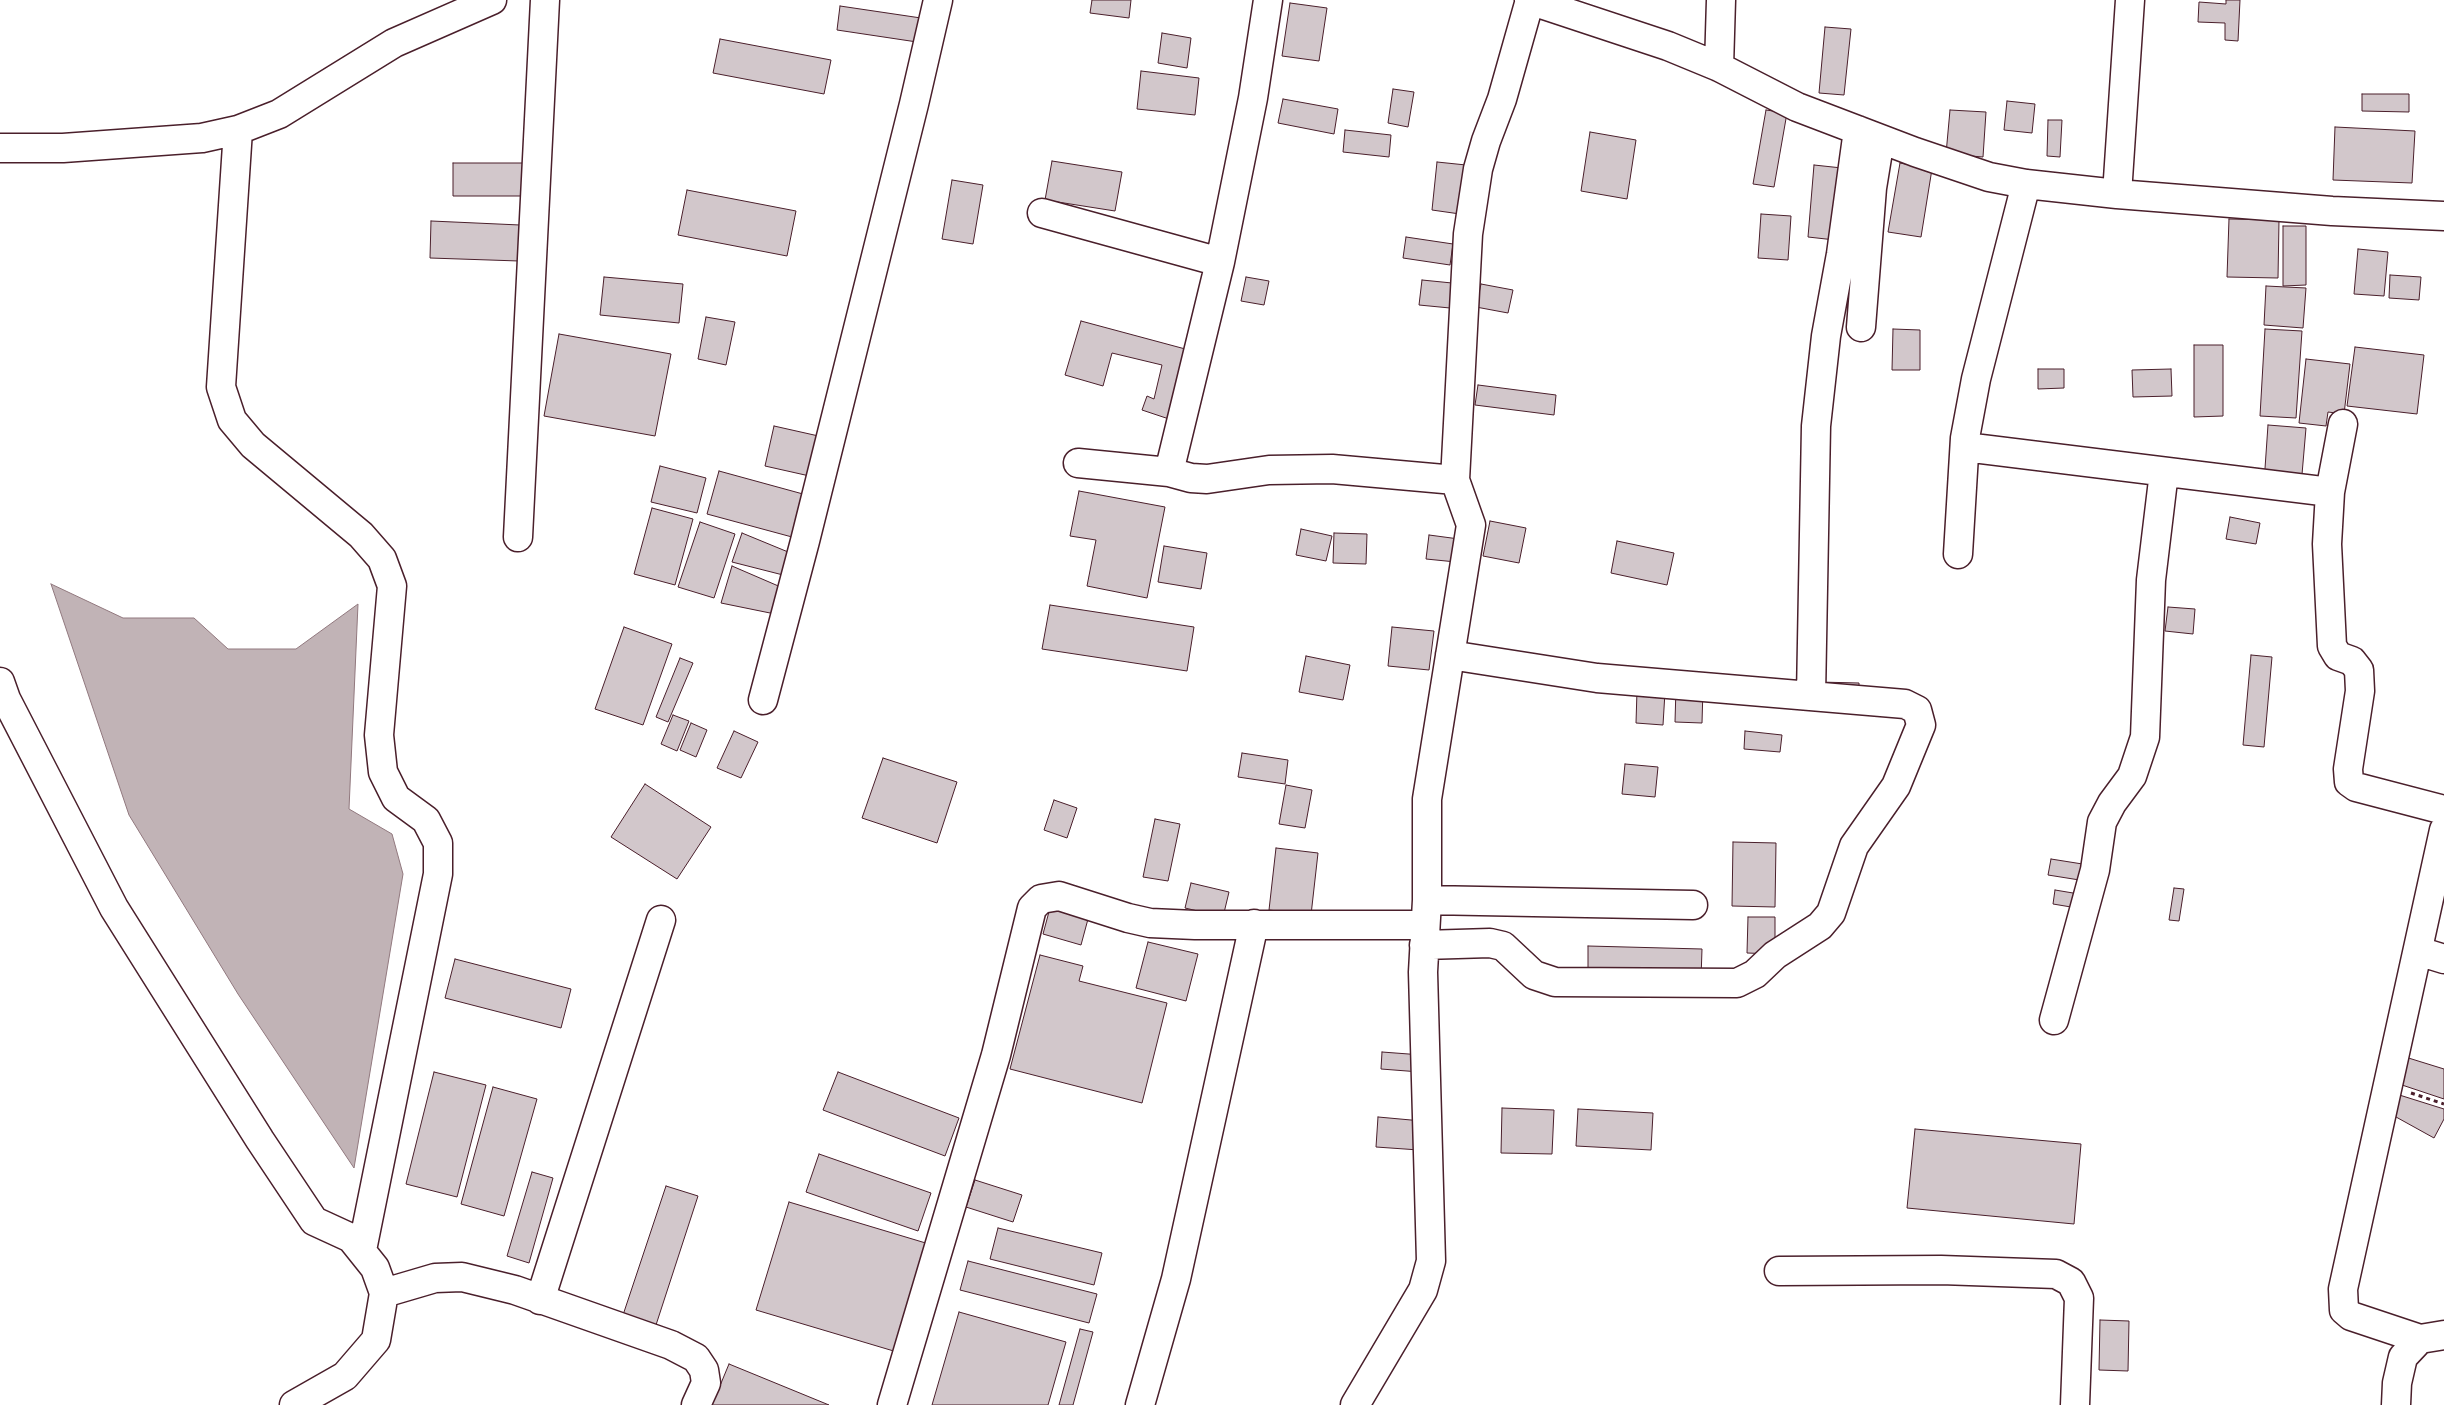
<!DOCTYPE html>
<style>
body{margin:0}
canvas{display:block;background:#fff}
</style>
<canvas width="2444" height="1405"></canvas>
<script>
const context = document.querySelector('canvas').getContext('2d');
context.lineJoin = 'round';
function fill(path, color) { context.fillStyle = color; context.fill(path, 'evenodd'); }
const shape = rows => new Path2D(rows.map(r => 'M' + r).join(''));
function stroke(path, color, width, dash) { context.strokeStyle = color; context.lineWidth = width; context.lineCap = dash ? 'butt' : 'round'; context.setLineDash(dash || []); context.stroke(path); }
const water = shape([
 [51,584,123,618,194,618,228,649,296,649,358,604,349,809,392,834,403,874,354,1168,238,994,129,815,51,584]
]);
const building = shape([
 [1092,0,1131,0,1129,18,1090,13,1092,0],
 [2226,0,2240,0,2238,41,2225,40,2225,23,2198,22,2199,2,2226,4,2226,0],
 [1290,3,1327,8,1319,61,1282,56,1290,3],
 [840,6,921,18,917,42,837,30,840,6],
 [1825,27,1851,29,1844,95,1819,93,1825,27],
 [1162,33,1191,38,1187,68,1158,63,1162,33],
 [720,39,831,60,824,94,713,73,720,39],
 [1141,71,1199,78,1195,115,1137,109,1141,71],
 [1393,89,1414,92,1408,127,1388,123,1393,89],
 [2362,94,2409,94,2409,112,2362,111,2362,94],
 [1283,99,1338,109,1334,134,1278,123,1283,99],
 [2007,101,2035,104,2032,133,2004,130,2007,101],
 [1766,110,1787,113,1774,187,1753,184,1766,110],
 [1950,110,1986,112,1983,157,1946,154,1950,110],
 [2048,120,2062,120,2060,157,2047,156,2048,120],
 [2335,127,2415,131,2412,183,2333,180,2335,127],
 [1345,130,1391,135,1389,157,1343,152,1345,130],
 [1590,132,1636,140,1627,199,1581,191,1590,132],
 [1052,161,1122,172,1115,211,1045,200,1052,161],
 [1437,162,1466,165,1460,214,1432,210,1437,162],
 [453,163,526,163,526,196,453,196,453,163],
 [1900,163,1932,169,1921,237,1888,232,1900,163],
 [1814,165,1842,168,1835,240,1808,237,1814,165],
 [952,180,983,185,973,244,942,239,952,180],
 [687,190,796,211,787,256,678,235,687,190],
 [1761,214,1791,216,1788,260,1758,258,1761,214],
 [2229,219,2279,220,2278,278,2227,277,2229,219],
 [431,221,520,225,519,261,430,258,431,221],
 [2283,226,2306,226,2306,285,2283,286,2283,226],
 [1406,237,1453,244,1450,265,1403,258,1406,237],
 [2358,249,2388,252,2384,296,2354,294,2358,249],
 [2390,275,2421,277,2419,300,2389,298,2390,275],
 [604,277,683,284,679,323,600,315,604,277],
 [1246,277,1269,281,1264,305,1241,301,1246,277],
 [1422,280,1452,283,1450,308,1419,305,1422,280],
 [1481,284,1513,290,1508,313,1476,307,1481,284],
 [2266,286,2306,288,2303,328,2264,325,2266,286],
 [706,317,735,322,726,365,698,359,706,317],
 [1081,321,1189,350,1172,420,1142,410,1147,396,1154,399,1162,365,1112,353,1103,386,1065,375,1081,321],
 [1893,329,1920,330,1920,370,1892,370,1893,329],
 [2265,329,2302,331,2296,418,2260,416,2265,329],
 [559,334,671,354,655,436,544,416,559,334],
 [2194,345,2223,345,2223,416,2194,417,2194,345],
 [2355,347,2424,355,2417,414,2347,406,2355,347],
 [2306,359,2350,364,2344,414,2328,412,2326,426,2299,423,2306,359],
 [2038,369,2064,369,2064,388,2038,389,2038,369],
 [2171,369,2172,396,2133,397,2132,370,2171,369],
 [1478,385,1556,395,1554,415,1475,405,1478,385],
 [2268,425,2306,428,2301,486,2264,483,2268,425],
 [774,426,823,437,814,477,765,466,774,426],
 [660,466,706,478,697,513,651,502,660,466],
 [719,471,803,494,792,537,707,514,719,471],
 [1079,491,1165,507,1147,598,1087,586,1096,540,1070,536,1079,491],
 [652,508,693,519,675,585,634,574,652,508],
 [2230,517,2260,523,2256,544,2226,539,2230,517],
 [1490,521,1526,528,1519,563,1483,556,1490,521],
 [700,522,735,534,714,598,678,587,700,522],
 [1301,529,1332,536,1326,561,1296,555,1301,529],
 [742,533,793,554,787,576,732,562,742,533],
 [1334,533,1367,534,1366,564,1333,563,1334,533],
 [1429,535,1459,539,1456,562,1426,559,1429,535],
 [1617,541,1674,553,1667,585,1611,573,1617,541],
 [1164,546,1207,553,1201,589,1158,582,1164,546],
 [732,566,783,588,775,614,721,603,732,566],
 [1050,605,1194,627,1187,671,1042,649,1050,605],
 [2168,607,2195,609,2193,634,2165,631,2168,607],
 [624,627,672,644,643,725,595,709,624,627],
 [1392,627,1434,631,1429,670,1388,666,1392,627],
 [2251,655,2272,657,2264,747,2243,745,2251,655],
 [1306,656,1350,665,1343,700,1299,692,1306,656],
 [680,658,693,663,668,722,656,717,680,658],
 [1818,682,1859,683,1859,697,1818,682],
 [1676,688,1703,688,1702,723,1675,722,1676,688],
 [1637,691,1665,692,1663,725,1636,723,1637,691],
 [673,715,689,721,677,751,661,744,673,715],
 [691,723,707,730,696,757,680,750,691,723],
 [734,731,758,742,741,778,717,768,734,731],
 [1745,731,1782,735,1780,752,1744,749,1745,731],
 [1242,753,1288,760,1285,784,1238,777,1242,753],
 [883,758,957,782,937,843,862,818,883,758],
 [1625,764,1658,767,1655,797,1622,794,1625,764],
 [645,784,711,827,677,879,611,837,645,784],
 [1286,785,1312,790,1305,828,1279,824,1286,785],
 [1054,800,1077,808,1067,838,1044,830,1054,800],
 [1155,819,1180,824,1168,881,1143,877,1155,819],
 [1733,842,1776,843,1775,907,1732,906,1733,842],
 [1276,848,1318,853,1311,915,1269,910,1276,848],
 [2051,859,2095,866,2092,882,2048,875,2051,859],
 [1191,883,1229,892,1223,917,1185,908,1191,883],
 [2174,888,2184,889,2179,921,2169,920,2174,888],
 [2055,890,2085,895,2083,909,2053,904,2055,890],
 [1050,908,1088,919,1081,945,1043,934,1050,908],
 [1748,917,1775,917,1775,954,1747,953,1748,917],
 [1148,942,1198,954,1186,1001,1136,988,1148,942],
 [1588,946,1702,949,1701,979,1588,976,1588,946],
 [1040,955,1083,966,1079,981,1167,1003,1142,1103,1010,1069,1040,955],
 [455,959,571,989,561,1028,445,998,455,959],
 [1382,1052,1422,1055,1420,1072,1381,1069,1382,1052],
 [2402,1056,2444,1069,2444,1099,2396,1083,2402,1056],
 [434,1072,486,1085,457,1197,406,1184,434,1072],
 [838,1072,959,1118,945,1156,823,1110,838,1072],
 [493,1087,537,1099,504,1216,461,1204,493,1087],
 [2393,1093,2444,1109,2444,1119,2434,1138,2387,1112,2393,1093],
 [1502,1108,1554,1110,1552,1154,1501,1153,1502,1108],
 [1578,1109,1653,1113,1651,1150,1576,1146,1578,1109],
 [1378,1117,1422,1121,1419,1150,1376,1147,1378,1117],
 [1915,1129,2081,1144,2074,1224,1907,1208,1915,1129],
 [819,1154,931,1193,918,1231,806,1192,819,1154],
 [532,1172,553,1178,529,1263,507,1256,532,1172],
 [975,1180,1022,1195,1013,1222,966,1207,975,1180],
 [666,1186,698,1196,655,1328,622,1318,666,1186],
 [789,1202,929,1244,897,1352,756,1310,789,1202],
 [998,1228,1102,1253,1094,1285,990,1259,998,1228],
 [968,1261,1097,1294,1089,1323,960,1290,968,1261],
 [959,1312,1066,1342,1048,1405,932,1405,959,1312],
 [2100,1320,2129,1321,2128,1371,2099,1370,2100,1320],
 [1080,1329,1093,1332,1073,1405,1059,1405,1080,1329],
 [729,1364,829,1405,712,1405,729,1364]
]);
const path = shape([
 [2411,1093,2444,1104]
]);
const minor = shape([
 [1529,0,1668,46,1719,67,1797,107,1915,152,1989,177,2026,184,2117,194,2332,211,2444,216],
 [1719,67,1721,0],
 [238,130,221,387,232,420,253,445,361,535,382,559,392,586,379,735,383,772,396,798,426,820,438,843,438,874,362,1250],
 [0,148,63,148,202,138,238,130,279,114,394,43,492,0],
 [2117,194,2130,0],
 [1042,213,1220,262],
 [1861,327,1872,188,1880,139],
 [2343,424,2330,492,2327,544,2332,646,2338,656,2352,661,2359,670,2360,691,2348,769,2349,782,2356,787,2444,810],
 [1965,447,2330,492],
 [1078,463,1169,472,1191,478,1207,479,1269,470,1332,469,1455,480],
 [1169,472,1220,262,1253,98,1268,0],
 [518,537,545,0],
 [1958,554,1965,438,1976,379,2026,184],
 [0,682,6,699,114,908,260,1140,314,1221,351,1238,375,1268,384,1293,376,1340,345,1376,294,1405],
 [1811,696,1816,426,1826,336,1841,254,1858,130],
 [763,700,805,541,914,104,938,0],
 [1427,900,1693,905],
 [1424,945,1490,943,1503,946,1534,975,1555,982,1737,983,1755,974,1775,955,1820,926,1831,913,1854,846,1896,786,1921,725,1917,710,1905,704,1597,678,1450,655],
 [2418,951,2444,959],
 [2054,1020,2095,870,2102,822,2112,803,2132,776,2145,737,2151,580,2164,472],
 [1779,1271,1941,1270,2056,1274,2071,1282,2079,1298,2075,1405],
 [384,1293,435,1278,462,1277,515,1290,671,1345,696,1358,704,1370,706,1383,696,1405],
 [540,1300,661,920],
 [2420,1339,2351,1316,2344,1310,2343,1289,2444,830],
 [892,1405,996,1055,1032,908,1041,899,1059,896,1128,918,1150,923,1195,925,1425,925],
 [1140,1405,1176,1279,1254,924],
 [1355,1405,1423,1290,1431,1261,1423,972,1427,900,1427,799,1471,525,1455,480,1468,234,1478,169,1486,141,1502,99,1530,0],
 [2396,1405,2397,1383,2403,1357,2420,1339,2444,1335]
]);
fill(water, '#c1b3b6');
stroke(water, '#91787e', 1);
fill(building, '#d2c7cb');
stroke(building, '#4a1f2b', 1);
stroke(minor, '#4a1f2b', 31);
stroke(path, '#4a1f2b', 3, [4, 4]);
stroke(minor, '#fff', 28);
</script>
